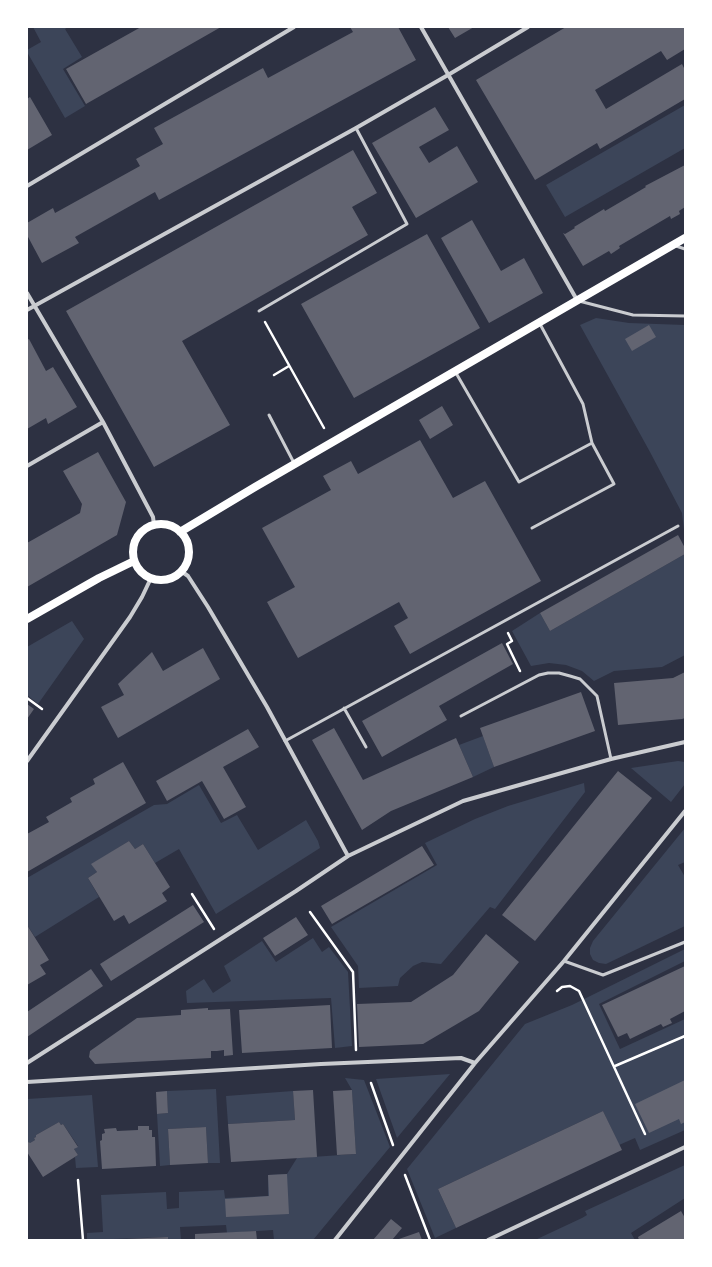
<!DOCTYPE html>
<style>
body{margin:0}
#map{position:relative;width:712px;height:1267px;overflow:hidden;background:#2d3142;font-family:Rubik,sans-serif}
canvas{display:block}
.frame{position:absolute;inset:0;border:28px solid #fff;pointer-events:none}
</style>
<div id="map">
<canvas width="712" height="1267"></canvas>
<div class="frame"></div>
</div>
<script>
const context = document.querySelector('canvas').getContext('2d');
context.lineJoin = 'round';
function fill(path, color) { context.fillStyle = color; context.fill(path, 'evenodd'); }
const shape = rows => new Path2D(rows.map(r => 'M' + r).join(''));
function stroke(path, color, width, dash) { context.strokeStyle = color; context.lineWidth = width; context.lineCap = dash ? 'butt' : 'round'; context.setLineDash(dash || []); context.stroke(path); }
const green = shape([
 [33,27,68,27,65,29,82,57,63,69,85,106,65,118,27,52,27,50,41,42],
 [685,105,685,148,565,217,546,185],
 [596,318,629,323,685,325,685,538,682,513,650,452,580,325],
 [685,554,685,655,662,667,614,671,594,681,582,671,566,665,549,663,531,666,512,631,540,613,550,631],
 [72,621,84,639,38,704,27,695,27,647],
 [483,736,494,767,473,777,459,745],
 [678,761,685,762,685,784,671,802,631,768],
 [584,783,585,792,495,909,490,907,441,964,422,962,413,966,400,978,398,986,359,988,358,966,331,927,437,865,425,843,475,819,508,806],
 [199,785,221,823,237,815,258,850,306,820,318,841,320,848,216,914,179,849,155,863,143,844,135,849,129,841,92,864,97,872,88,878,99,897,35,937,27,925,27,878,154,805,167,804],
 [685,828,685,862,678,865,685,877,685,926,606,964,599,963,593,960,590,954,590,948,593,941],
 [313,938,322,952,329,947,348,972,352,1046,335,1048,331,998,187,1003,186,991,204,979,213,993,231,981,224,966,262,941,276,962],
 [685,949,685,961,599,1004,620,1049,685,1019,685,1130,640,1150,635,1138,619,1145,603,1111,438,1189,456,1228,435,1238,407,1169,525,1024,572,1005],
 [450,1074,397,1138,376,1079],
 [345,1078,364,1080,390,1147,313,1240,274,1240,273,1230,227,1233,226,1225,180,1227,181,1240,168,1240,168,1237,87,1240,87,1233,103,1232,101,1195,166,1192,167,1209,179,1208,179,1192,224,1190,225,1198,268,1196,268,1175,287,1174,297,1158,356,1154,352,1090],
 [216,1089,220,1163,208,1163,206,1127,168,1129,170,1165,160,1166,157,1114,168,1113,167,1091],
 [293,1091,295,1120,228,1124,226,1096],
 [92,1095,98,1167,76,1168,75,1157,78,1155,74,1149,78,1146,63,1124,61,1125,59,1122,36,1135,36,1137,34,1138,35,1140,30,1143,29,1142,27,1143,27,1099],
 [685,1165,685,1198,631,1233,635,1240,535,1240,582,1218,587,1215,585,1211]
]);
const building = shape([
 [141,27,221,27,86,104,66,69],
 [350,27,398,27,416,60,159,200,155,192,75,237,79,243,42,263,27,235,27,223,53,208,55,213,140,166,136,159,163,144,154,128,263,68,268,78,353,32],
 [448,27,474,27,455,38],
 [566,27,685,27,685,49,667,60,661,51,595,90,606,109,682,64,685,70,685,99,600,149,597,143,535,180,476,80],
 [30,97,52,135,27,150,27,99],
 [435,107,449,130,419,147,429,163,457,146,478,182,416,218,372,143],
 [353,150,377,193,352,207,368,235,182,341,230,425,154,467,66,311],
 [685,165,685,207,679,211,680,214,671,219,670,216,619,246,620,248,611,254,609,251,583,266,563,233,565,234,575,228,574,227,604,209,605,211,646,187,645,186],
 [472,220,501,271,524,258,543,293,489,323,441,238],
 [427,234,480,328,354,398,301,304],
 [649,325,656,337,632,351,625,339],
 [29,339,46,371,53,367,77,407,48,424,46,418,27,429,27,340],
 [442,406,453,425,430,439,419,420],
 [420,440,453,498,485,481,541,581,410,654,394,626,408,618,399,602,298,658,267,602,295,587,262,528,331,490,323,476,351,461,358,474],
 [98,452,126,502,117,535,27,587,27,543,80,513,82,504,63,471],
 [678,535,685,548,685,554,550,631,540,613],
 [502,643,513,664,439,706,447,720,382,757,362,721],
 [203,648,220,679,118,738,101,707,124,695,118,684,152,652,163,671],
 [685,672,685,718,682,719,618,725,614,683,673,678],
 [581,692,595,731,494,767,480,728],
 [27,704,34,709,27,719],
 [334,728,363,780,456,738,473,777,391,811,362,830,312,740],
 [248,729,259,747,223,767,246,807,224,819,202,781,167,801,156,781],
 [123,762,146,803,27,872,27,834,49,822,46,817,72,802,70,798,95,784,93,779],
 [618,771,652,798,535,941,502,915],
 [129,841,135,849,143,844,170,887,162,893,167,901,129,924,124,915,114,921,88,878,97,872,91,864],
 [422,846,434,865,332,924,321,906],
 [193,905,204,922,111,981,100,964],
 [296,917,308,935,275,956,263,938],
 [27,925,49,960,40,965,46,974,27,985],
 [486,934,519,962,479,1011,423,1044,359,1047,357,1004,411,1002,453,975],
 [685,966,685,1011,670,1019,672,1023,663,1027,661,1024,630,1039,627,1033,618,1037,602,1005],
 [91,969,103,986,27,1037,27,1012],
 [330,1005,332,1048,242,1053,239,1010],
 [208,1008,208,1010,230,1009,233,1055,224,1056,224,1050,217,1051,211,1051,211,1058,95,1064,89,1057,90,1051,137,1018,181,1015,181,1010],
 [685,1080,685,1122,681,1124,679,1119,649,1133,635,1104],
 [313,1090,317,1157,231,1162,228,1124,295,1120,293,1091],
 [352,1090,356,1154,337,1155,333,1091],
 [167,1091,168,1113,157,1114,156,1092],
 [603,1111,622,1150,456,1228,438,1189],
 [59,1122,61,1125,63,1124,78,1147,74,1149,78,1155,43,1177,27,1152,27,1143,29,1142,30,1143,35,1140,34,1138,36,1137,36,1135],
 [138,1126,149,1126,149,1130,152,1130,152,1137,155,1137,156,1166,102,1169,100,1141,102,1140,102,1134,105,1133,104,1129,116,1128,117,1131,138,1130],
 [206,1127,208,1163,170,1165,168,1129],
 [287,1174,289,1214,226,1217,225,1199,269,1196,268,1175],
 [681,1211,685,1218,685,1240,639,1240,638,1237],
 [391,1219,402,1228,392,1240,373,1240],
 [256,1231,257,1240,195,1240,195,1234],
 [419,1232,422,1240,396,1240],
 [168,1237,168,1240,126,1240,126,1239]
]);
const path = shape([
 [265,322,324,428],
 [274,375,289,366],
 [508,633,512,641,507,644,520,671],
 [27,698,42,709],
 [192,894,214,929],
 [310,912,353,972,356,1050],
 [557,991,562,987,570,986,579,991,645,1134],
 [615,1066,685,1036],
 [371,1083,393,1145],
 [405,1175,430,1240],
 [78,1180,83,1240]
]);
const service = shape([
 [676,246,685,249],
 [579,301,633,315,685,316],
 [259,311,407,224,356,128],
 [456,373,519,482,592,443],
 [269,415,294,463],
 [532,528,614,484,592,443,583,404,540,324],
 [344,708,366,747],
 [461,716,539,675,548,673,559,673,570,676,580,679,597,696,611,759],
 [285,741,678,526],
 [564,961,603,975,685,942]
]);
const minor = shape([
 [421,27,577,300],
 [27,186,294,27],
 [27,293,103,422,153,517,154,525],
 [27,310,356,128,448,75,528,27],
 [27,466,103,422],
 [181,571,188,576,208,607,267,707,348,856],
 [27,761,130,617,142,597,151,578],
 [27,1063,296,891,348,856,463,801,611,759,685,742],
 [27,1082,321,1064,461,1058,475,1063],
 [335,1240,475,1063,564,961,685,811],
 [488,1240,685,1147]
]);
const secondary = shape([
 '133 552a28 28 0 1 1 56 0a28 28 0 1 1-56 0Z',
 [180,532,255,487,685,238],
 [27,619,99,578,134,561]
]);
fill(green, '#3c4559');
fill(building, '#626471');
stroke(path, '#fff', 2.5);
stroke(service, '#caccd0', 3);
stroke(minor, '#caccd0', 4);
stroke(secondary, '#fff', 8);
</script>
